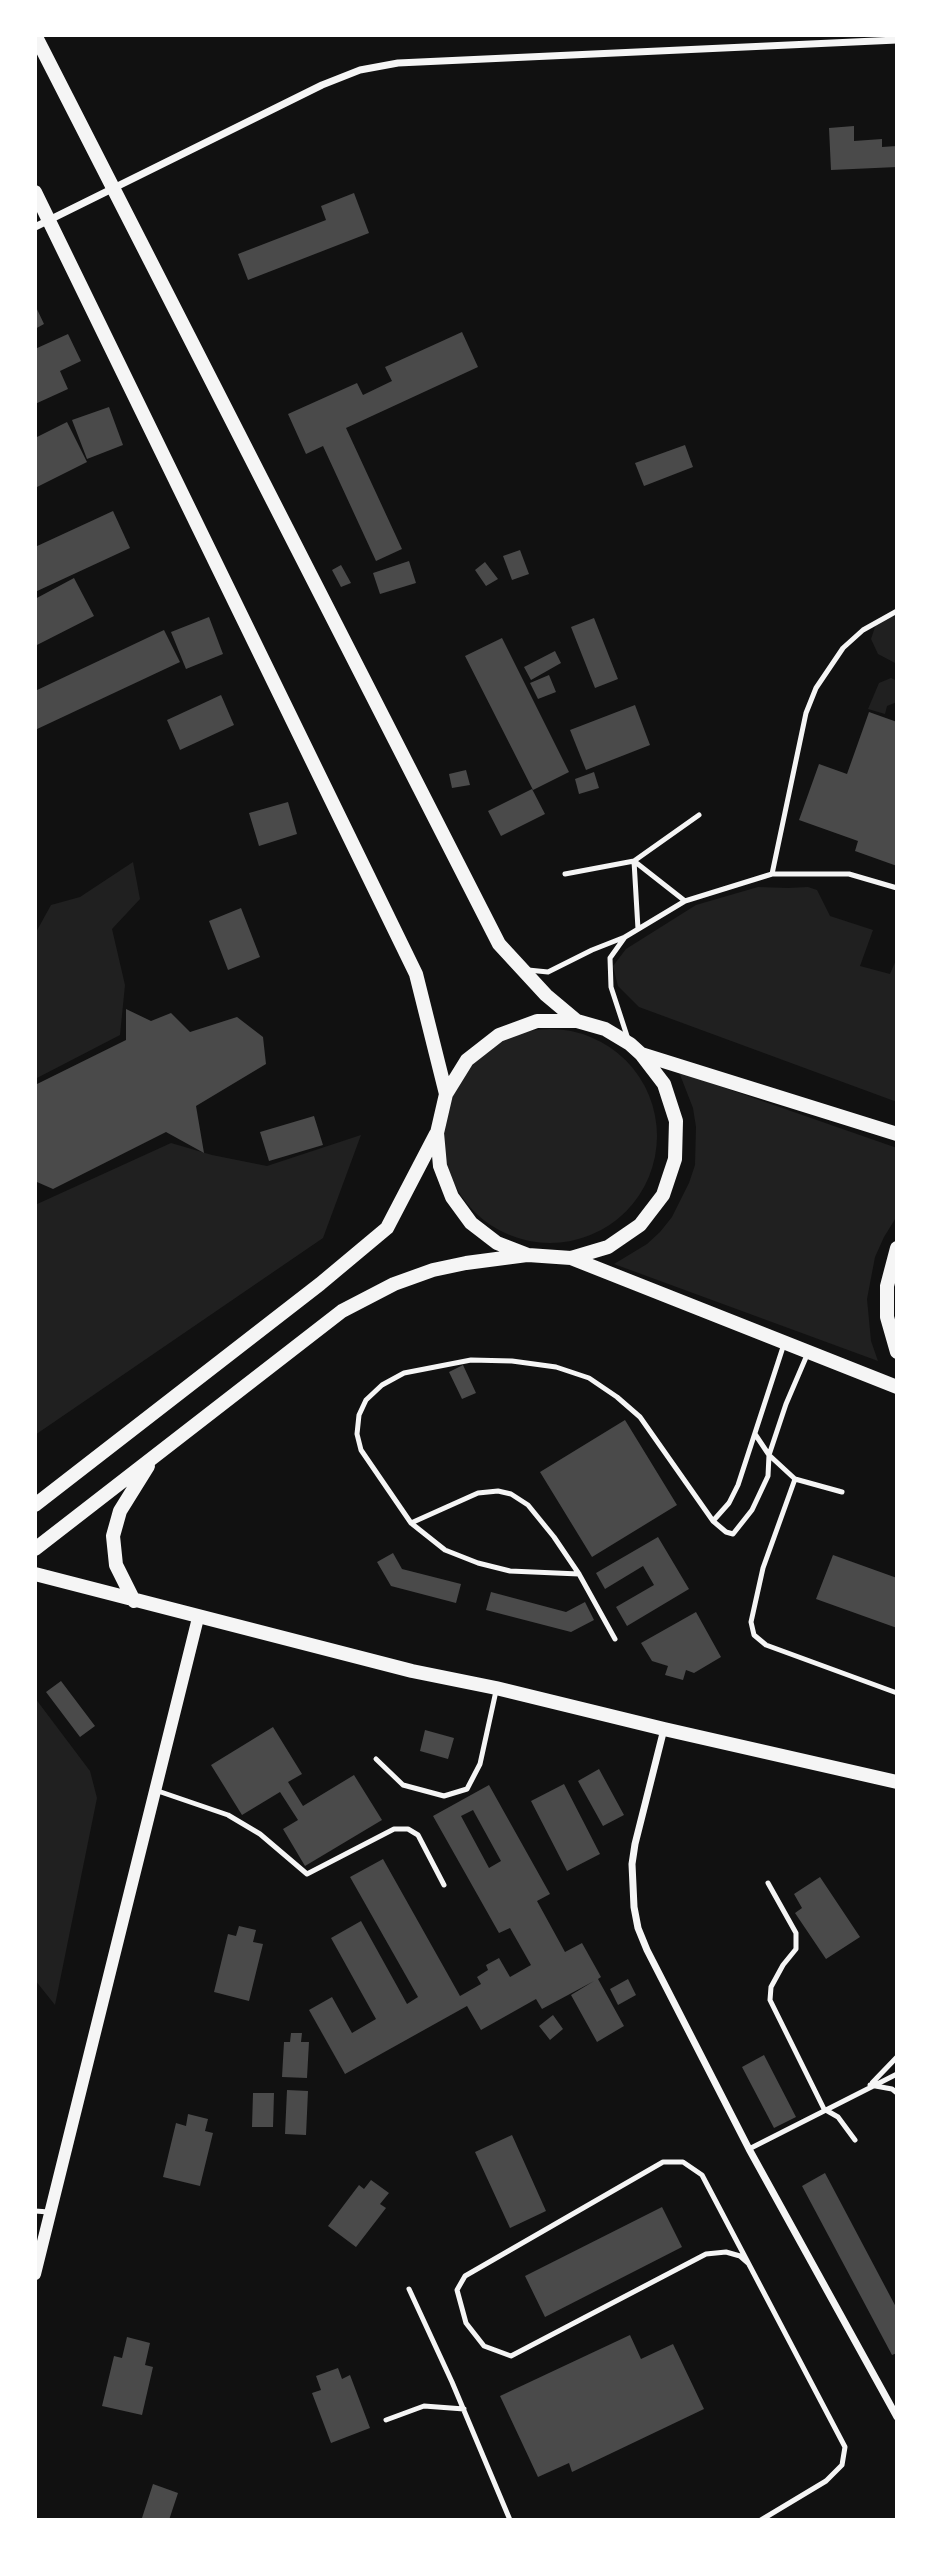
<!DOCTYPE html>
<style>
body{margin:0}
#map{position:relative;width:932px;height:2555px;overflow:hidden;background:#111;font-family:Overpass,sans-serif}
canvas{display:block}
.frame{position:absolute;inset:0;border:37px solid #fff;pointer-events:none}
</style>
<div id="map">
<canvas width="932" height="2555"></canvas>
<div class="frame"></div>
</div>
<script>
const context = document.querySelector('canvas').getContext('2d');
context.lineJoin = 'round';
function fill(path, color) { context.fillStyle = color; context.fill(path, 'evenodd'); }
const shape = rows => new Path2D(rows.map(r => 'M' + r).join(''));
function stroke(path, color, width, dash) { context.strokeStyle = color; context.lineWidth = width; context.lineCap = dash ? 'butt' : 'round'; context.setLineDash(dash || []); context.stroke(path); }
const green = shape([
 [897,616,897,664,878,654,871,639,876,624,888,617],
 [891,678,897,681,897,702,887,706,885,714,868,709,879,683],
 [133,862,140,899,112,929,125,985,120,1035,35,1079,35,934,51,905,80,897],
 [758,887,788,888,808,887,817,890,830,916,873,930,860,966,890,974,897,958,897,1102,639,1007,618,986,613,966,626,949,696,905],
 '443 1136a107 107 0 1 1 214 0a107 107 0 1 1-214 0Z',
 [679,1072,897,1148,897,1216,884,1237,875,1257,867,1299,871,1341,878,1361,614,1264,647,1244,660,1232,672,1217,689,1183,695,1165,696,1127,693,1108],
 [361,1135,323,1238,35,1435,35,1205,171,1143,212,1155,267,1166],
 [35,1698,90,1771,97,1798,55,2005,35,1980]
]);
const building = shape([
 [854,126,854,141,882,139,882,147,897,146,897,167,831,170,829,128],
 [354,193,369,233,248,280,238,254,326,220,321,206],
 [35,305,44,324,35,329],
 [462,332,478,367,346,428,402,549,376,561,323,446,306,454,288,414,357,383,363,395,392,381,385,367],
 [68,334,81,361,60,371,68,389,35,404,35,349],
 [109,407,123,445,87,459,72,420],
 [67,422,87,462,35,488,35,438],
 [685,445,693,467,644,486,635,463],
 [113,511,130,548,35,592,35,547],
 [520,550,529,574,512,580,503,556],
 [409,561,416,583,380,594,373,573],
 [485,562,498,579,486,586,475,570],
 [341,565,351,583,341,587,332,570],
 [74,578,94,616,35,646,35,599],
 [209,617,223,654,186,669,171,632],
 [594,618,618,679,595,688,571,627],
 [164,630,180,662,35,730,35,691],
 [502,638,569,772,533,790,465,656],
 [555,651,561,663,531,680,524,667],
 [549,675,556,692,538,699,530,683],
 [221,695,234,725,180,750,167,720],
 [635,705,650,745,586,770,570,730],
 [869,712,897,722,897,866,855,851,858,841,799,820,819,764,847,774],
 [466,770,470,785,452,788,449,774],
 [594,772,599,788,579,794,575,779],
 [532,789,545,814,501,836,488,811],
 [288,802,297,834,259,846,249,813],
 [241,908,260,957,228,970,209,921],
 [126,1009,151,1021,171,1013,190,1032,237,1017,263,1037,266,1064,196,1106,204,1153,166,1132,53,1189,37,1182,35,1183,35,1085,126,1040],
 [314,1116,323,1145,269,1161,260,1132],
 [463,1365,476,1393,462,1399,449,1372],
 [625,1420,677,1505,592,1557,540,1472],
 [658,1537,689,1589,627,1626,616,1607,654,1585,643,1566,605,1589,596,1573],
 [393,1553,402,1569,461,1584,456,1603,391,1586,377,1562],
 [833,1555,897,1578,897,1628,816,1599],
 [491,1592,566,1612,585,1602,594,1620,571,1632,486,1610],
 [696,1612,721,1657,694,1673,686,1670,683,1680,665,1675,668,1666,652,1661,641,1643],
 [61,1681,95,1726,80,1737,46,1692],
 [273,1727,302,1774,288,1782,303,1806,354,1775,382,1820,305,1866,283,1829,298,1820,280,1792,242,1815,211,1765],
 [425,1730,454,1738,448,1759,420,1751],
 [599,1769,624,1815,603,1826,578,1781],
 [564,1784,600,1854,567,1871,531,1801],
 [489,1785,550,1894,537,1901,565,1952,582,1943,601,1977,598,1979,624,2026,597,2042,571,1995,594,1981,542,2009,536,1999,481,2030,467,2006,345,2074,309,2010,332,1997,352,2033,376,2019,331,1938,361,1921,407,2004,418,1997,350,1877,383,1859,460,1996,481,1984,477,1977,488,1970,486,1965,499,1958,510,1977,531,1965,510,1928,499,1933,433,1816],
 [473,1810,501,1861,489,1868,461,1816],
 [820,1877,860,1937,826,1959,795,1913,802,1908,794,1894],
 [239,1926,256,1930,253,1942,263,1944,249,2001,214,1992,228,1934,236,1936],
 [628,1979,636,1995,618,2005,610,1989],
 [553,2015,563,2029,550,2040,539,2026],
 [291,2033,302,2033,301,2042,309,2042,307,2078,282,2077,284,2042,290,2042],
 [764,2055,796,2117,774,2128,742,2067],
 [287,2090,308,2091,306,2135,285,2134],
 [253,2093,274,2093,273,2127,252,2127],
 [188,2114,208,2119,205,2131,213,2133,200,2186,163,2177,176,2123,186,2126],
 [512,2135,546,2211,510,2228,475,2152],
 [825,2173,897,2309,897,2353,892,2355,802,2186],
 [371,2180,389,2193,380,2204,386,2208,356,2247,328,2226,359,2185,364,2189],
 [662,2207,682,2247,545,2317,525,2276],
 [630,2335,641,2359,673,2344,704,2409,572,2472,569,2463,538,2477,500,2396],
 [127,2337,150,2343,145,2365,153,2367,142,2415,102,2406,114,2356,122,2358],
 [338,2368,342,2379,350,2375,370,2428,331,2443,312,2393,321,2390,316,2376],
 [153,2484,178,2493,169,2520,142,2518]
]);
const service = shape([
 [565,874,634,861,699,815],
 [772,874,806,713,816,688,843,648,863,630,897,611],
 [638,929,634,861,685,901],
 [625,937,610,958,611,987,628,1039],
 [528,970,548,972,592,950,625,937,685,901,772,874,849,874,897,888],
 [755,1434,769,1455,795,1479,842,1492],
 [795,1479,763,1568,751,1622,754,1635,766,1645,897,1693],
 [713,1521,729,1503,738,1485,784,1344],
 [411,1523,478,1493,498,1491,511,1494,528,1505,554,1537,579,1574,615,1639],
 [579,1574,510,1571,478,1563,445,1550,411,1523,361,1450,357,1434,359,1415,366,1400,382,1385,404,1373,471,1360,512,1361,556,1367,589,1378,617,1397,640,1417,713,1521,726,1532,733,1534,752,1510,768,1476,769,1455,786,1404,807,1355],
 [376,1759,403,1785,444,1796,467,1789,480,1764,496,1691],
 [155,1790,228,1815,260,1834,307,1874,394,1829,408,1829,418,1835,444,1885],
 [768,1883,796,1933,796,1949,783,1965,771,1987,770,2000,824,2109,838,2117,855,2140],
 [872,2083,897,2057],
 [870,2085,892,2089,897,2093],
 [749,2149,897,2074],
 [35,2211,49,2212],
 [748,2263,740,2256,726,2252,706,2254,511,2356,484,2346,466,2323,457,2290,465,2276,663,2162,683,2162,702,2175,845,2447,842,2465,826,2481,761,2520],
 [409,2289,452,2382,510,2520],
 [386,2420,424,2406,464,2409]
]);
const minor = shape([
 [35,227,322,85,360,70,398,63,897,40],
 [664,1729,635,1844,632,1864,634,1907,638,1928,647,1950,749,2149,897,2417]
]);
const tertiary = shape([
 [35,2274,198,1618]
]);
const secondary = shape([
 [35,35,499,944,546,995,577,1021],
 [35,192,416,974,446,1094],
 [641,1054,897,1134],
 [897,1248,887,1286,887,1317,897,1352],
 [571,1258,608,1247,640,1225,663,1195,675,1159,676,1121,664,1084,641,1054,630,1044,605,1029,577,1021,537,1021,499,1035,467,1060,446,1094,437,1133,440,1166,452,1197,471,1223,497,1243,528,1255,571,1258,897,1387],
 [35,1505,320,1284,387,1228,436,1134],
 [35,1549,342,1311,394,1284,433,1270,466,1263,527,1255],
 [35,1574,412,1671,496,1688,664,1729,897,1782],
 [134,1601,116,1565,113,1536,120,1511,148,1466]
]);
fill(green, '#202020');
fill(building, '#4a4a4a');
stroke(service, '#f5f5f5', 5);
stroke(minor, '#f5f5f5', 7);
stroke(tertiary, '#f5f5f5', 12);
stroke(secondary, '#f5f5f5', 14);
</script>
